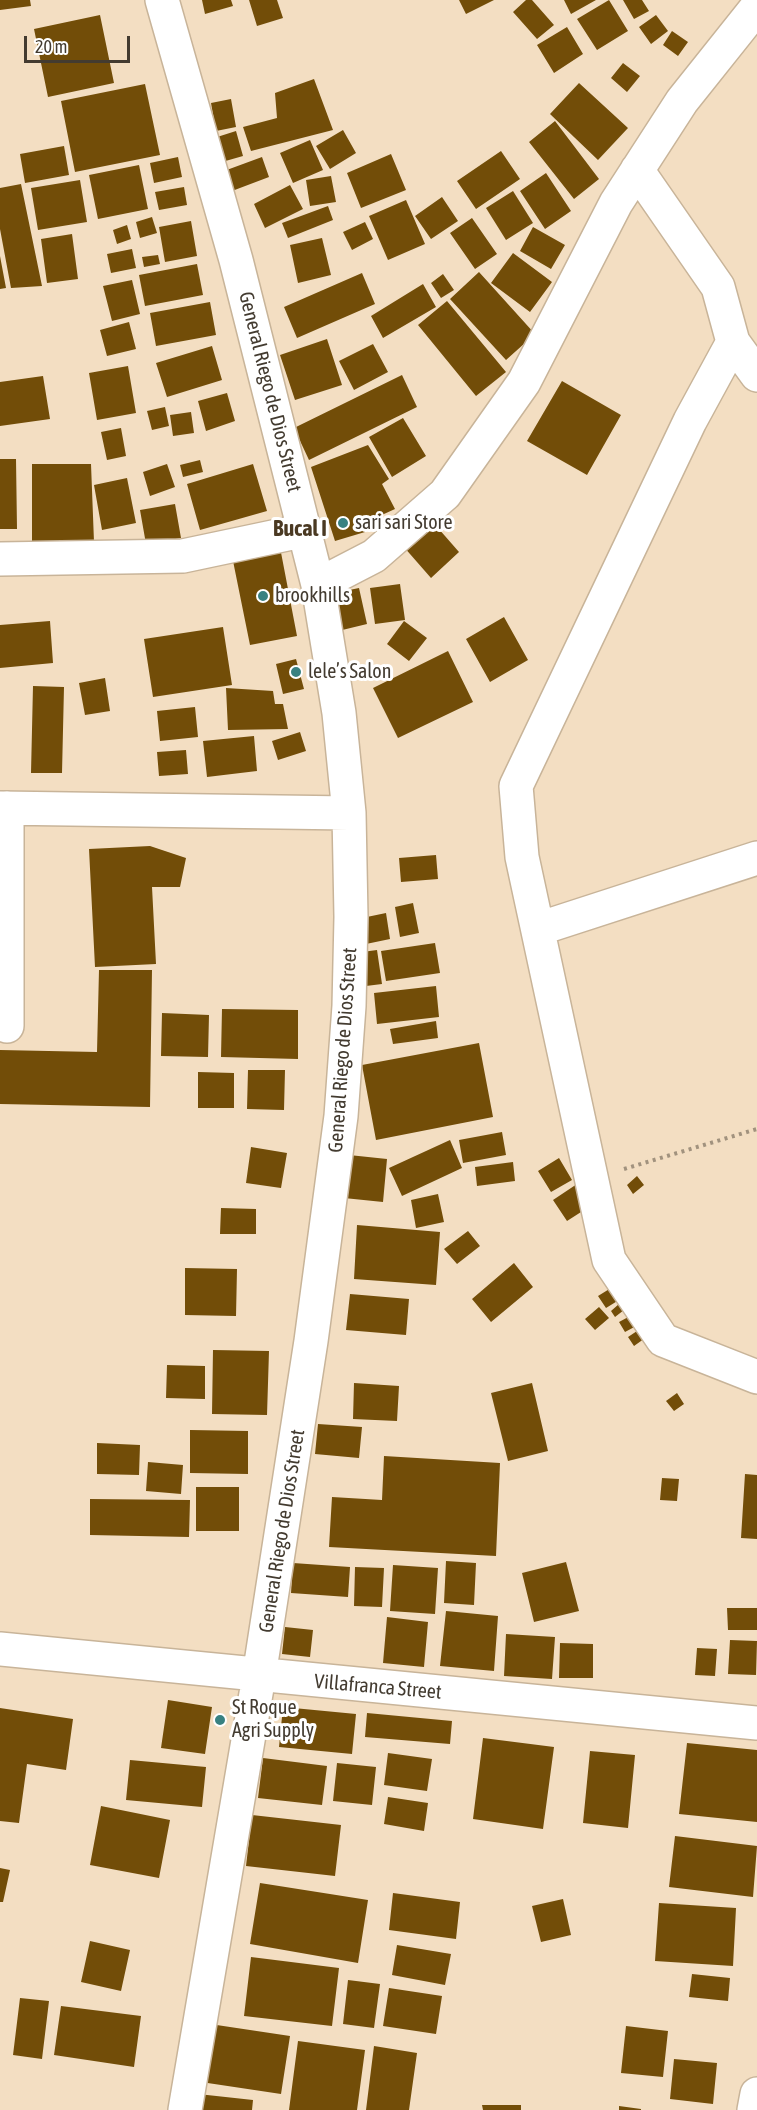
<!DOCTYPE html>
<meta charset="utf-8">
<style>
body{margin:0}
#map{position:relative;width:757px;height:2110px;overflow:hidden;background:#f3dec2;font-family:"Asap Condensed",sans-serif}
canvas{display:block}
.scale{position:absolute;left:24px;top:36px;width:106px;height:27px;box-sizing:border-box;border:3px solid #433b30;border-top:0;padding-left:8px;font-size:18px;line-height:21px;white-space:nowrap;color:#433b30;-webkit-text-stroke:4px #fff;paint-order:stroke}
</style>
<div id="map">
<canvas width="757" height="2110"></canvas>
<div class="scale">20 m</div>
</div>
<script>
const context = document.querySelector('canvas').getContext('2d');
context.lineJoin = 'round';
function fill(path, color) { context.fillStyle = color; context.fill(path, 'evenodd'); }
const shape = rows => new Path2D(rows.map(r => 'M' + r).join(''));
function stroke(path, color, width, dash) { context.strokeStyle = color; context.lineWidth = width; context.lineCap = dash ? 'butt' : 'round'; context.setLineDash(dash || []); context.stroke(path); }
function write(font, color, halo, rows, align = 'center') {
  context.font = font + ' "Asap Condensed",sans-serif'; context.lineWidth = 6; context.setLineDash([]); context.textBaseline = 'middle'; context.strokeStyle = halo; context.fillStyle = color; for (const [text, x, y, turn = 0] of rows) {
    context.save(); context.translate(x, y); context.rotate((+turn || 0) * Math.PI / 180); context.textAlign = isNaN(turn) ? turn : align; if (halo) context.strokeText(text, 0, 0); context.fillText(text, 0, 0); context.restore();
  }
}
const building = shape([
 [0,0,30,0,31,6,0,10],
 [202,0,231,0,233,6,205,14],
 [249,0,277,0,283,18,257,26],
 [459,0,494,0,466,14],
 [526,0,532,0,554,25,537,39,513,12],
 [564,0,596,0,571,14],
 [609,0,628,31,597,50,577,19],
 [623,0,642,0,649,11,634,19],
 [100,15,114,83,48,97,34,29],
 [656,15,668,31,651,44,639,27],
 [567,27,583,54,554,73,537,45],
 [672,31,688,42,678,56,663,45],
 [623,63,640,76,627,92,611,78],
 [314,79,333,130,251,151,243,127,277,118,275,93],
 [579,83,628,128,598,160,550,114],
 [145,84,160,155,75,172,61,101],
 [231,99,236,127,216,131,211,103],
 [555,121,599,179,574,199,529,142],
 [343,130,356,153,330,169,316,146],
 [236,131,243,156,222,162,214,138],
 [310,140,323,170,293,183,280,153],
 [64,146,69,175,25,183,20,154],
 [501,151,520,179,476,209,457,181],
 [391,154,406,190,361,208,347,173],
 [178,157,182,177,154,183,150,163],
 [262,157,269,177,232,191,224,171],
 [139,165,148,209,98,219,89,175],
 [546,173,571,211,545,229,520,191],
 [331,176,336,202,310,206,306,180],
 [80,180,87,222,38,230,31,188],
 [21,184,42,286,11,288,0,229,0,188],
 [290,185,303,209,265,228,254,204],
 [184,187,187,205,159,210,155,192],
 [513,191,533,223,506,240,486,208],
 [442,197,458,221,431,239,415,216],
 [406,200,425,244,388,260,369,216],
 [328,206,333,220,288,238,282,223],
 [152,217,157,233,140,238,136,222],
 [472,218,497,254,475,269,450,233],
 [191,221,197,256,165,262,159,227],
 [365,222,373,239,352,250,343,232],
 [127,225,131,239,117,244,113,230],
 [533,227,565,245,551,269,520,251],
 [72,234,78,279,47,283,41,239],
 [322,238,331,275,298,283,290,245],
 [132,249,136,268,111,273,107,254],
 [513,253,552,282,530,312,491,283],
 [158,255,160,264,144,267,142,257],
 [0,256,6,288,0,289],
 [197,264,203,295,145,306,139,275],
 [479,272,535,334,506,360,450,299],
 [362,273,375,304,297,338,284,307],
 [443,274,454,290,441,298,431,283],
 [132,280,140,314,112,321,103,286],
 [423,284,436,307,383,338,371,316],
 [447,301,506,372,476,396,418,325],
 [210,302,216,335,156,346,150,313],
 [129,322,136,349,107,356,100,330],
 [327,339,342,385,295,400,280,355],
 [373,344,388,372,354,390,339,361],
 [212,346,222,380,167,397,156,363],
 [128,366,136,413,97,420,89,373],
 [402,375,417,407,309,460,294,428],
 [43,376,50,419,0,426,0,382],
 [562,381,621,415,587,475,527,441],
 [227,393,235,421,206,431,198,401],
 [165,407,169,426,152,430,147,411],
 [191,412,194,433,173,436,170,415],
 [403,418,426,456,392,477,369,437],
 [121,428,126,456,107,460,101,432],
 [368,445,389,479,382,484,395,509,362,524,365,532,335,541,311,467],
 [0,459,16,459,17,529,0,529],
 [200,460,203,472,183,477,180,465],
 [32,464,91,464,94,542,32,542],
 [167,464,175,487,150,496,143,472],
 [253,464,267,511,200,530,187,484],
 [127,478,136,523,102,530,94,485],
 [175,504,181,538,146,544,140,510],
 [431,520,459,552,431,578,403,546],
 [279,542,297,636,250,645,231,551],
 [400,584,405,620,375,624,370,588],
 [359,588,367,624,334,632,325,595],
 [504,617,528,660,490,682,466,639],
 [50,621,53,663,0,668,0,625],
 [404,621,427,638,409,661,387,644],
 [223,627,232,685,153,697,144,639],
 [448,651,473,702,398,738,373,688],
 [296,659,304,689,283,694,276,664],
 [105,678,110,711,85,715,79,683],
 [33,686,64,687,62,773,31,773],
 [226,688,273,691,275,704,283,704,288,729,228,730],
 [195,707,198,737,160,741,157,711],
 [300,732,306,751,278,760,272,741],
 [254,736,257,771,207,777,203,741],
 [186,750,188,774,159,776,157,752],
 [150,846,186,858,180,887,152,887,156,964,95,967,89,849],
 [436,855,438,879,401,882,399,858],
 [413,903,419,933,400,937,395,907],
 [386,913,390,939,366,944,362,918],
 [435,943,440,973,386,981,381,951],
 [377,950,382,984,366,986,362,952],
 [99,970,152,970,150,1107,0,1104,0,1050,97,1052],
 [436,986,439,1017,377,1024,374,993],
 [222,1009,298,1010,298,1059,221,1057],
 [162,1013,209,1015,208,1057,161,1056],
 [436,1021,438,1038,393,1044,390,1029],
 [479,1043,493,1117,376,1140,362,1065],
 [248,1070,285,1070,284,1110,247,1109],
 [198,1072,234,1073,234,1108,198,1108],
 [502,1132,506,1155,463,1163,459,1140],
 [450,1140,462,1168,402,1196,389,1168],
 [251,1147,287,1153,281,1188,246,1183],
 [349,1155,387,1159,383,1202,344,1198],
 [559,1158,572,1180,551,1192,538,1171],
 [513,1162,515,1181,477,1186,475,1167],
 [637,1176,644,1185,633,1194,627,1185],
 [577,1184,592,1205,567,1221,553,1200],
 [438,1194,444,1222,416,1228,411,1200],
 [221,1208,256,1209,256,1234,220,1234],
 [357,1225,440,1232,436,1285,354,1279],
 [468,1231,480,1246,457,1264,444,1249],
 [514,1263,533,1287,491,1322,472,1299],
 [185,1268,237,1269,236,1316,185,1315],
 [611,1288,619,1300,606,1308,598,1296],
 [350,1294,409,1299,406,1335,346,1330],
 [619,1304,624,1310,615,1317,611,1311],
 [599,1307,609,1318,595,1330,585,1319],
 [632,1315,638,1325,625,1332,619,1322],
 [643,1327,648,1336,634,1346,628,1337],
 [213,1350,269,1351,267,1415,212,1414],
 [167,1365,205,1366,205,1399,166,1398],
 [354,1383,399,1386,397,1421,353,1419],
 [532,1383,548,1451,508,1461,491,1393],
 [677,1393,684,1404,674,1411,666,1401],
 [318,1424,362,1427,359,1458,315,1454],
 [190,1430,248,1431,248,1474,190,1473],
 [97,1443,140,1445,139,1475,97,1474],
 [384,1456,500,1463,496,1556,329,1547,332,1497,382,1500],
 [148,1462,183,1465,181,1494,146,1491],
 [745,1474,757,1475,757,1539,741,1538],
 [662,1478,679,1479,677,1501,660,1500],
 [196,1487,239,1487,239,1531,196,1531],
 [90,1499,190,1500,189,1537,90,1535],
 [446,1561,476,1563,474,1605,444,1603],
 [566,1562,579,1611,534,1622,522,1573],
 [293,1563,350,1567,348,1597,291,1593],
 [393,1565,438,1568,435,1614,390,1611],
 [355,1567,384,1568,382,1607,354,1606],
 [727,1608,757,1608,757,1630,728,1630],
 [446,1611,498,1616,494,1671,440,1666],
 [387,1617,428,1622,424,1667,383,1663],
 [285,1627,313,1630,310,1657,282,1654],
 [506,1634,555,1637,552,1679,504,1676],
 [730,1640,757,1641,756,1675,728,1674],
 [560,1643,593,1644,593,1678,559,1678],
 [697,1648,717,1649,715,1676,695,1675],
 [168,1700,212,1707,205,1754,161,1748],
 [283,1707,356,1714,352,1754,279,1747],
 [0,1708,73,1719,66,1770,27,1764,19,1823,0,1821],
 [367,1713,452,1721,450,1744,365,1737],
 [483,1738,554,1747,543,1829,473,1819],
 [687,1743,757,1750,757,1822,679,1814],
 [590,1751,635,1755,628,1828,583,1823],
 [388,1753,432,1759,427,1791,384,1785],
 [263,1758,327,1766,322,1805,258,1798],
 [130,1760,206,1767,202,1807,126,1800],
 [337,1763,376,1767,372,1805,333,1801],
 [388,1797,428,1803,424,1831,384,1824],
 [101,1806,170,1820,159,1878,90,1865],
 [252,1815,341,1825,335,1876,246,1866],
 [675,1836,757,1846,753,1897,669,1887],
 [0,1868,10,1870,3,1902,0,1902],
 [260,1883,368,1900,358,1963,250,1944],
 [393,1893,460,1902,456,1939,389,1930],
 [563,1899,571,1935,541,1942,532,1906],
 [659,1903,736,1908,733,1966,655,1961],
 [90,1941,130,1950,121,1991,81,1982],
 [397,1945,451,1954,445,1985,392,1975],
 [251,1957,339,1968,332,2026,244,2016],
 [692,1974,730,1978,728,2001,689,1997],
 [348,1980,380,1984,374,2028,343,2024],
 [389,1988,442,1996,436,2034,383,2026],
 [20,1998,49,2001,42,2059,13,2055],
 [61,2006,141,2016,134,2067,54,2055],
 [210,2024,290,2036,281,2094,201,2082],
 [626,2026,668,2031,663,2077,621,2073],
 [298,2041,365,2050,357,2110,289,2110],
 [374,2046,417,2053,409,2110,366,2110],
 [674,2059,717,2063,713,2104,670,2099],
 [198,2094,253,2100,252,2110,196,2110],
 [482,2105,521,2105,521,2110,483,2110],
 [619,2106,641,2109,641,2110,619,2110]
]);
const path = shape([
 [624,1169,757,1129]
]);
const minor = shape([
 [162,0,236,260,318,585,339,713,349,813,351,917,349,1006,341,1116,311,1341,259,1676,185,2110],
 [637,170,718,287,733,342,757,375],
 [733,342,690,421,516,786,522,857,609,1260,663,1340,757,1377],
 [0,559,183,556,306,530],
 [318,585,374,556,445,494,524,382,616,203,682,101,757,7],
 [0,808,349,813],
 [538,929,757,858],
 [7,1026,7,808],
 [0,1649,757,1723],
 [754,2110,757,2094]
]);
const markers = [
 [343,523,6,"#388181"],
 [263,596,6,"#388181"],
 [296,672,6,"#388181"],
 [220,1720,6,"#388181"]
];
const streetNames = [
 ["General Riego de Dios Street",270,392,76],
 ["General Riego de Dios Street",343,1050,-86],
 ["General Riego de Dios Street",282,1531,-81],
 ["Villafranca Street",378,1687,5]
];
const poiNames = [
 ["sari sari Store",355,523],
 ["brookhills",275,596],
 ["lele’s Salon",308,672],
 ["St Roque",232,1708],
 ["Agri Supply",232,1731]
];
const quarterNames = [
 ["Bucal I",300,529]
];
fill(building, '#724d08');
stroke(minor, '#c8b499', 36);
stroke(path, '#a1927e', 4, [3, 4.5]);
stroke(minor, '#fff', 33);
for (const [x, y, r, color] of markers) { const dot = new Path2D(); dot.arc(x, y, r, 0, 2 * Math.PI); context.fillStyle = color; context.fill(dot); stroke(dot, '#fff', 2); }
write('20px', '#433b30', '#fff', streetNames);
write('20px', '#433b30', '#fff', poiNames, 'left');
write('bold 22px', '#4a3922', '#fff', quarterNames);
</script>
